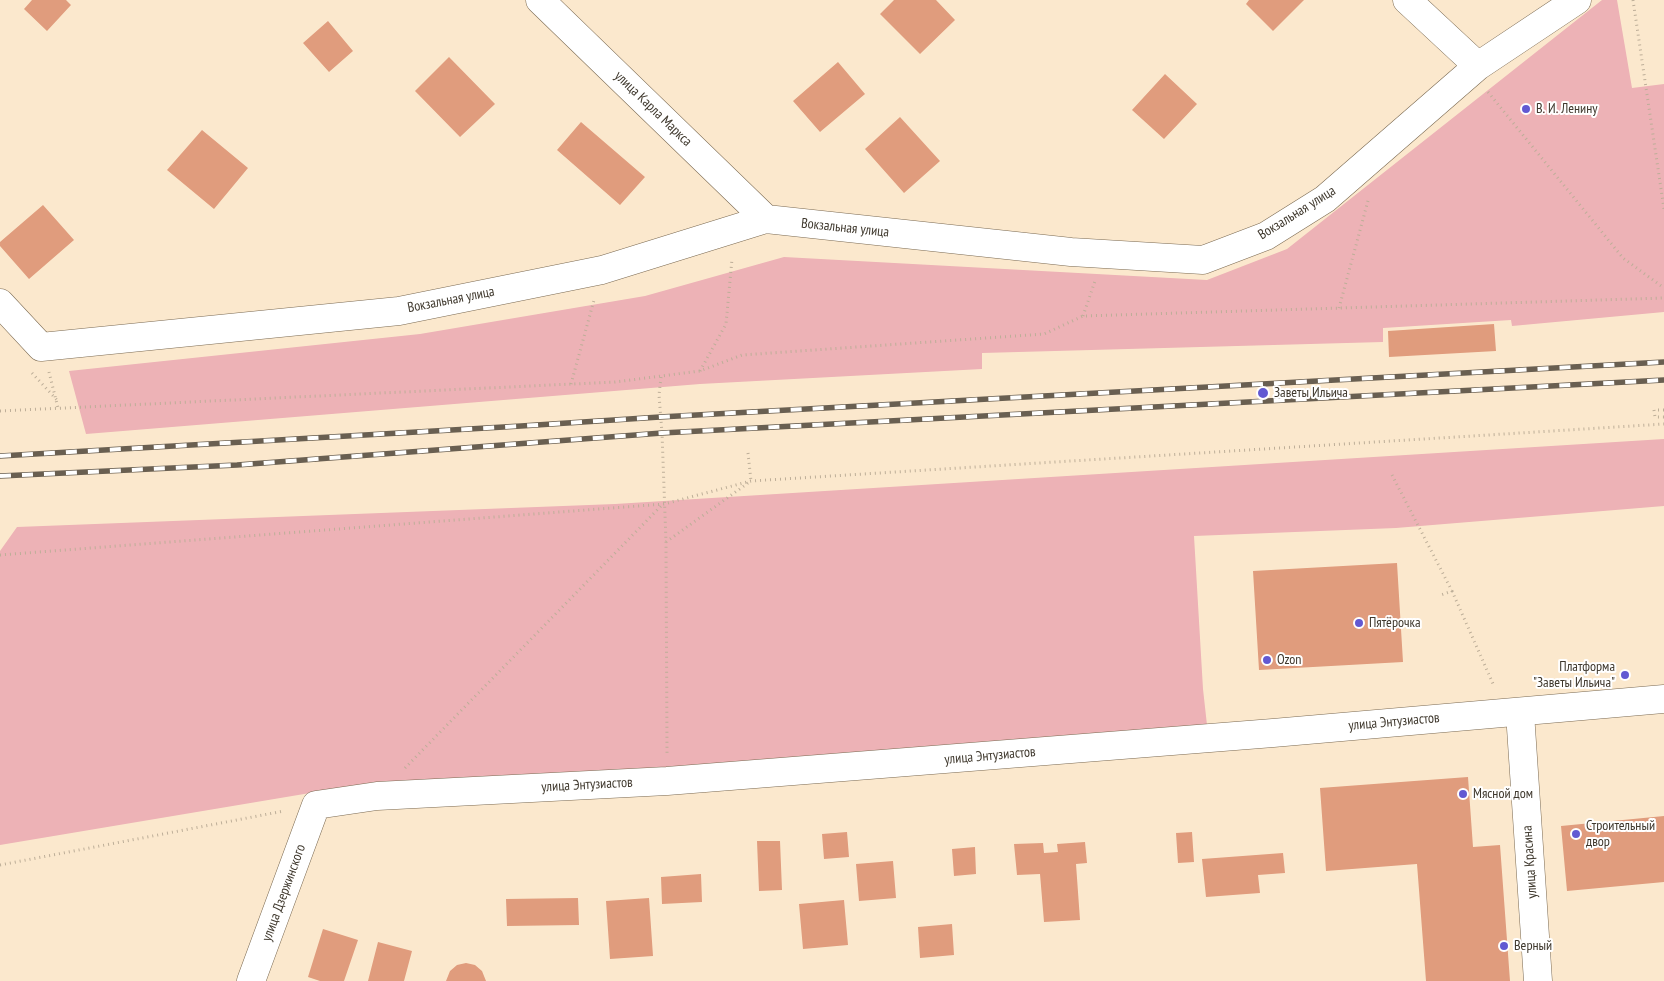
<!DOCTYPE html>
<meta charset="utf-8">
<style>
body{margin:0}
canvas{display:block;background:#fbe8cd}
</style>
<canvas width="1664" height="981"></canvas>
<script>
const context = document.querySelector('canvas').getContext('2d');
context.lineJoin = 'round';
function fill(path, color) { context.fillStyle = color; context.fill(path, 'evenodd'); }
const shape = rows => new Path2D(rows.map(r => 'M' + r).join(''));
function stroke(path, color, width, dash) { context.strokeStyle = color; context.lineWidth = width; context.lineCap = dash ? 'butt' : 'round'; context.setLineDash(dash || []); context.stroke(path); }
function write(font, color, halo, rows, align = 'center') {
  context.font = font + ' "PT Sans Narrow",sans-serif'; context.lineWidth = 4; context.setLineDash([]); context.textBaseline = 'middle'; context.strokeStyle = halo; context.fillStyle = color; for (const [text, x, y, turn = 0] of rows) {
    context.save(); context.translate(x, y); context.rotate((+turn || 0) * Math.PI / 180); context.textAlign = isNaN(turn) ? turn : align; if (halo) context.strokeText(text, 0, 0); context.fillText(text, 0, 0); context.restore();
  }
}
const green = shape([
 [1602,0,1617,0,1632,88,1664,84,1664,312,1512,326,1511,320,1383,328,1383,342,982,353,982,369,700,384,86,434,69,371,420,334,645,296,784,257,1207,280,1287,249],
 [1664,439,1664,506,1396,528,1194,536,1203,689,1207,725,644,769,322,791,0,845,0,551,17,527,615,504]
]);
const building = shape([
 [32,0,66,0,71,5,47,31,24,9],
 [894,0,936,0,955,20,920,54,880,14],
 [1249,0,1304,0,1273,31,1246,4],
 [328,21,353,51,329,72,303,43],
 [449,57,495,104,460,137,415,91],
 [838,62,865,94,820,132,793,101],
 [1165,74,1197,104,1164,139,1132,110],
 [900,117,940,161,904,193,865,149],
 [581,122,645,177,620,205,557,150],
 [202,130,248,168,214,209,167,170],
 [43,205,74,240,29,279,0,246,0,242],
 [1494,324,1496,351,1389,357,1388,331],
 [1397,563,1403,662,1259,670,1253,571],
 [1468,777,1473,847,1500,845,1510,981,1426,981,1417,864,1326,871,1320,788],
 [1664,816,1664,882,1567,891,1561,826],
 [847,832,849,857,824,859,822,834],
 [1192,832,1194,862,1178,863,1176,833],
 [757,841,780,841,782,890,759,891],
 [1085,842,1087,863,1076,864,1080,920,1044,922,1040,874,1017,875,1014,844,1043,843,1044,853,1058,852,1057,844],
 [975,847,976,874,954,876,952,849],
 [1283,853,1285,873,1258,875,1260,893,1206,897,1202,859],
 [893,861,896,898,859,901,856,864],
 [701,874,702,902,662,904,661,877],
 [578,898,579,925,507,926,506,899],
 [649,898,653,956,610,959,606,901],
 [844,900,848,945,803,949,799,904],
 [952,924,954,955,920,958,918,927],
 [323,929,358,940,344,981,320,981,308,977],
 [378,942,412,951,404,981,368,981],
 [466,963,475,965,482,971,486,981,446,981,450,971,457,965]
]);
const path = shape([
 [1633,0,1664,209],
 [1488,92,1623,258,1664,288],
 [1339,308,1369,197],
 [1083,316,1095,281],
 [700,371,726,324,732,259],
 [49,372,58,408],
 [32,373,57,400],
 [661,377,659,395,662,433,666,542,667,753],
 [571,384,594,300],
 [1664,410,1654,410,1655,417,1664,417],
 [0,411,615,382,700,371,742,355,1044,334,1083,316,1664,298],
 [748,453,751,481],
 [1392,475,1452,591,1441,595],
 [666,542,748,483],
 [0,555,664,504,751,481,1664,424],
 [1452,591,1494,686],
 [405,768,663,504],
 [0,865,284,811]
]);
const minor = shape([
 [540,0,766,219],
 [1407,0,1478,66],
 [0,303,41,347,399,311,602,270,766,219,1071,252,1203,260,1266,236,1325,199,1478,66,1577,0],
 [1520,713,1538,981]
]);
const tertiary = shape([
 [251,981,316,805,377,796,667,781,1273,733,1664,699]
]);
const rail = shape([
 [0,456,521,426,660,417,1664,362],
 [0,476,237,465,662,433,1664,380]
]);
const markers = [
 [1526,109,5,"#6259d2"],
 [1263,393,6,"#6259d2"],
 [1359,623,5,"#6259d2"],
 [1267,660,5,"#6259d2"],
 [1625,675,5,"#6259d2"],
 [1463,794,5,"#6259d2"],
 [1576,834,5,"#6259d2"],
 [1504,946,5,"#6259d2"]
];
const streetNames = [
 ["улица Карла Маркса",653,109,44],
 ["Вокзальная улица",1297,213,-32],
 ["Вокзальная улица",845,228,6],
 ["Вокзальная улица",451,300,-11],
 ["улица Энтузиастов",1394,722,-5],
 ["улица Энтузиастов",990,756,-5],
 ["улица Энтузиастов",587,785,-3],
 ["улица Красина",1530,862,-94],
 ["улица Дзержинского",284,893,-70]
];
const poiNames = [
 ["В. И. Ленину",1536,109],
 ["Заветы Ильича",1274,393],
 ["Пятёрочка",1369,623],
 ["Ozon",1277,660],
 ["Платформа",1615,667,"right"],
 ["\"Заветы Ильича\"",1615,683,"right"],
 ["Мясной дом",1473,794],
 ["Строительный",1586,826],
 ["двор",1586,842],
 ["Верный",1514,946]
];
fill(green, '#edb2b6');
fill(building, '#e09c7d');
stroke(minor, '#7b6a52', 29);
stroke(tertiary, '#7b6a52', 29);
stroke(path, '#bdae98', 3, [1, 4]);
stroke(minor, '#fff', 28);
stroke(tertiary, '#fff', 28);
stroke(rail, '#695f51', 5.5);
stroke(rail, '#fff', 4, [11]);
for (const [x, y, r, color] of markers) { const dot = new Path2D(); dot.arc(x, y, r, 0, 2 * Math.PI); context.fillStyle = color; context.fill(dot); stroke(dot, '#fff', 2); }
write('14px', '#3f382d', '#fff', streetNames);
write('14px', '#3f382d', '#fff', poiNames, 'left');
</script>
